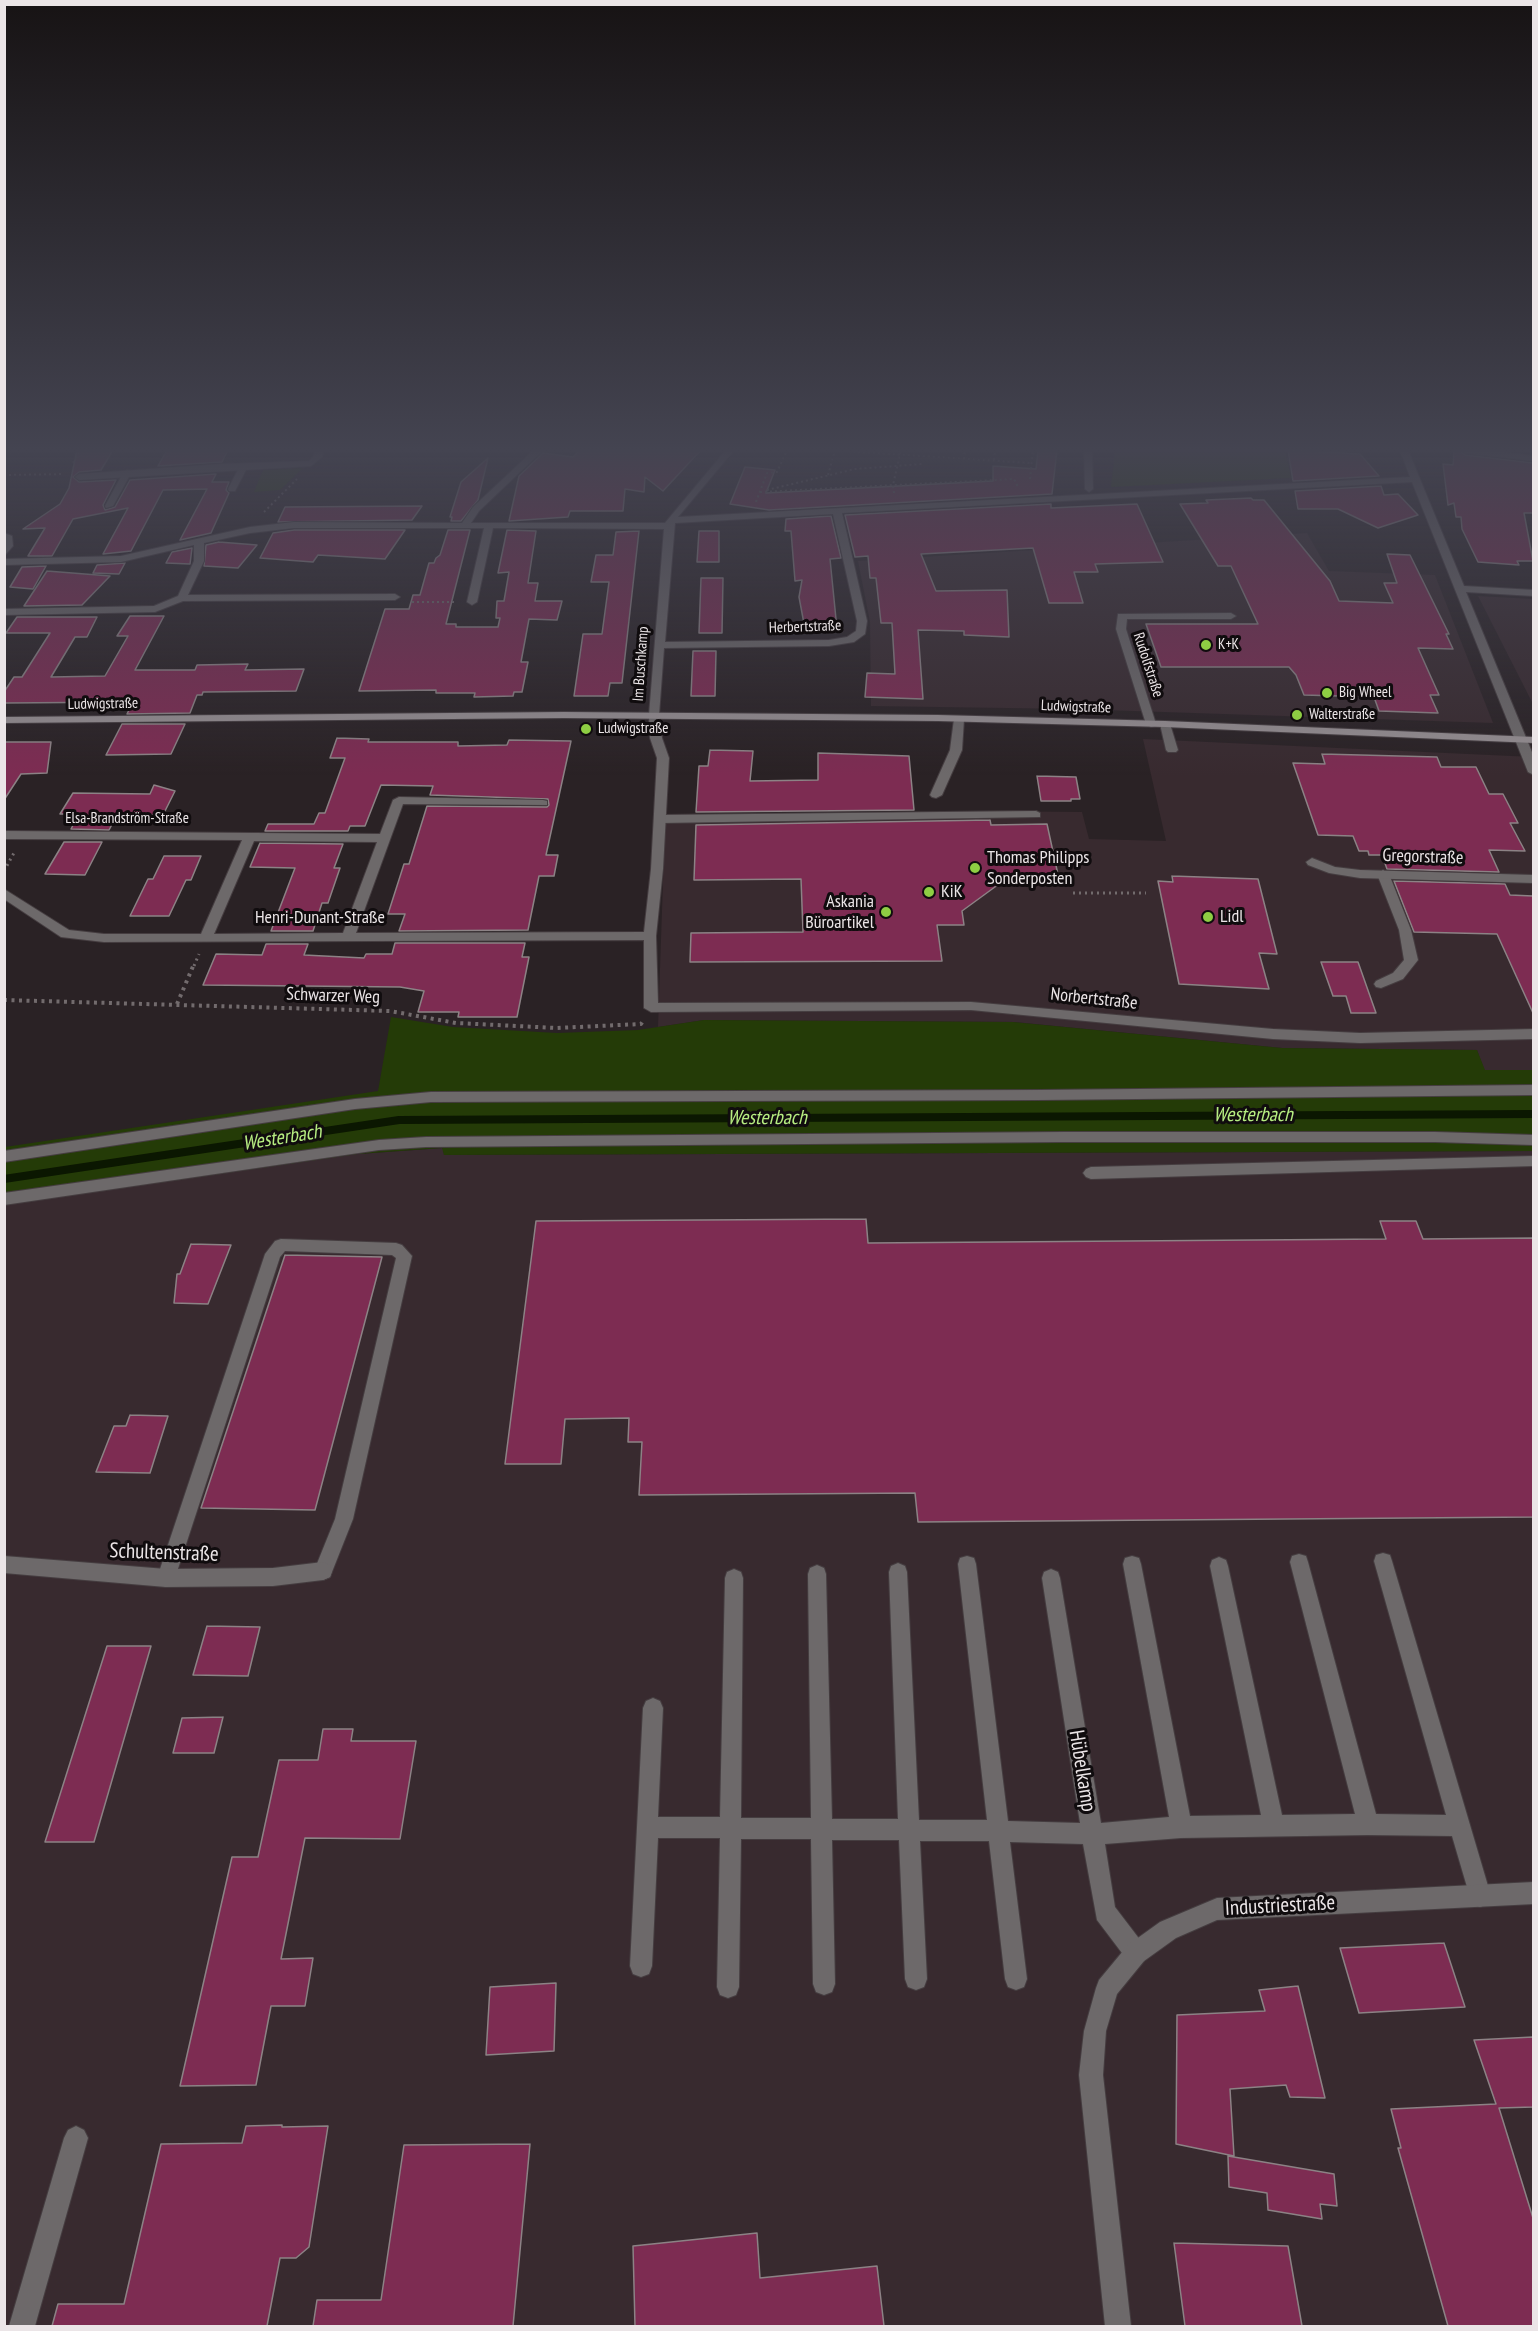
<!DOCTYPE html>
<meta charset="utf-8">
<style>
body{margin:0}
#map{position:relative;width:1538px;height:2331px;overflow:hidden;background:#2a2225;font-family:"PT Sans Narrow",sans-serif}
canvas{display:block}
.frame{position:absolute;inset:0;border:6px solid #ebe5e7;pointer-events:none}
</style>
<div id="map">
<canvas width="1538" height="2331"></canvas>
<div class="frame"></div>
</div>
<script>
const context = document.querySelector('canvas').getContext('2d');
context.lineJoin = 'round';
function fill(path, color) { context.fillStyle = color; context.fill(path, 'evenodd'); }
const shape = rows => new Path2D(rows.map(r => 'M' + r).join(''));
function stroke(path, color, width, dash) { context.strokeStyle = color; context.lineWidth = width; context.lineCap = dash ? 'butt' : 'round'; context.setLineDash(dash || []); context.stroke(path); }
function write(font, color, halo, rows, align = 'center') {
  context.font = font + ' "PT Sans Narrow",sans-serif'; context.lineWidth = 6; context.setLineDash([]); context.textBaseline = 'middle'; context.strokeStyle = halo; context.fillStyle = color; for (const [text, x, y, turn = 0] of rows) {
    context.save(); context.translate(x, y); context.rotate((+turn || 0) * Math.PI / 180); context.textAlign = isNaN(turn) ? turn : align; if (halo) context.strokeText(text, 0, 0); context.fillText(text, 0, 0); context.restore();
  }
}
const built = shape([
 [1307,533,1329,571,1435,575,1493,723,1074,709,871,706,870,622,858,561],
 [1478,596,1533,599,1533,704],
 [1143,739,1533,757,1533,1070,1484,1070,1477,1050,1282,1048,1014,1022,704,1020,658,1027,665,823,972,811,1082,812,1089,839,1166,841],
 [443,1148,444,1155,1533,1151,1533,2326,5,2326,4,1205,358,1154]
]);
const green = shape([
 [1115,450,1285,450,1291,478,1111,487],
 [303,468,280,490,254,492,263,470],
 [391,1017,453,1027,557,1033,638,1030,704,1020,1013,1022,1282,1048,1477,1050,1485,1070,1533,1070,1533,1151,444,1155,442,1148,358,1154,5,1205,5,1147,378,1091]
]);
const stream = shape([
 [4,1179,399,1120,1534,1114]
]);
const building = shape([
 [77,450,113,450,101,470,79,472,73,477,79,482,116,480,103,505,105,510,115,507,130,480,216,474,212,482,229,482,226,490,229,493,211,533,180,540,207,489,163,490,131,551,103,554,128,508,73,519,52,556,28,556,45,528,23,529,60,504,69,488,77,450],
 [167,450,228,450,222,462,158,466,167,450],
 [580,450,701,450,663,491,645,477,644,492,625,489,623,511,570,511,568,517,509,521,519,476,543,453,573,457,580,450],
 [1038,450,1057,450,1052,494,769,510,730,504,745,467,775,470,766,493,993,481,993,466,1036,469,1038,450],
 [1288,450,1360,454,1379,476,1293,481,1288,450],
 [1454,450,1459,450,1465,455,1533,463,1533,513,1524,513,1533,561,1517,561,1519,565,1478,562,1462,529,1461,517,1456,517,1454,503,1448,505,1443,464,1453,465,1454,450],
 [488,458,478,500,461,521,451,521,452,517,450,517,461,482,488,458],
 [1381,486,1384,495,1398,494,1418,515,1378,528,1338,509,1298,509,1295,491,1381,486],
 [1251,498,1253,500,1264,500,1330,581,1339,601,1393,603,1384,583,1397,583,1387,554,1410,555,1449,634,1446,634,1453,649,1418,648,1439,695,1430,695,1438,713,1379,711,1374,697,1304,695,1296,675,1289,667,1161,667,1146,624,1258,624,1231,566,1218,566,1180,504,1208,503,1206,500,1251,498],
 [1051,504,1051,508,1137,504,1163,562,1095,564,1098,572,1074,572,1083,603,1049,603,1033,548,921,554,936,591,1007,590,1009,637,964,635,964,631,918,630,923,699,865,697,867,673,895,674,892,623,881,623,876,578,870,578,868,556,855,557,845,515,1051,504],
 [422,506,412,520,278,522,285,507,422,506],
 [831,516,841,558,830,559,837,629,805,629,799,597,802,580,795,581,791,531,785,531,786,519,831,516],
 [294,530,405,530,385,559,318,555,313,562,260,558,273,533,294,530],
 [448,530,470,530,446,624,456,624,456,627,498,627,500,618,496,618,497,601,504,601,509,572,498,573,507,530,536,531,528,583,538,583,535,601,562,601,557,620,529,619,521,662,528,662,522,692,514,692,513,696,474,697,475,693,436,693,436,690,359,691,385,609,409,609,413,595,420,595,429,563,434,563,436,558,440,555,448,530],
 [639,531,622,683,610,683,608,696,574,696,583,634,602,634,609,582,591,582,596,555,613,555,616,532,639,531],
 [699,531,719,531,719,562,697,562,699,531],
 [219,542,257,545,238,568,204,566,206,545,219,542],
 [192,548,190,564,166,563,172,552,192,548],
 [125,563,119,574,93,573,97,565,125,563],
 [46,566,33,589,10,587,22,567,46,566],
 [47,571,110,576,82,605,24,606,47,571],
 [701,578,723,578,722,633,699,633,701,578],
 [130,616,164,616,135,670,195,670,197,665,248,664,245,670,304,669,296,691,203,692,202,695,197,695,190,713,127,714,133,702,4,703,4,692,14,677,22,677,50,633,6,633,17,617,97,617,87,637,75,637,51,677,105,676,128,636,117,636,130,616],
 [693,651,716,651,715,696,691,696,693,651],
 [122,724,185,724,171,754,106,755,122,724],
 [337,738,369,739,368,742,458,742,458,746,507,745,509,740,571,741,546,855,558,855,554,876,539,876,528,930,399,931,405,914,388,914,404,864,409,864,427,806,547,807,549,805,548,799,430,795,433,786,381,785,365,826,350,826,348,831,265,831,268,824,314,824,319,813,325,813,345,758,330,758,337,738],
 [4,742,51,742,47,773,21,774,4,800,4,742],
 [710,750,753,751,750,781,818,780,818,753,909,756,914,810,696,812,699,766,708,766,710,750],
 [1322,754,1437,757,1441,767,1476,767,1489,794,1503,794,1518,823,1510,823,1525,851,1489,850,1499,872,1387,869,1382,855,1369,855,1368,851,1359,851,1353,836,1318,835,1293,763,1325,764,1322,754],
 [1037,776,1076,777,1080,799,1071,799,1071,801,1041,801,1037,776],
 [154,785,175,791,163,815,117,815,109,830,71,829,79,814,60,814,73,793,150,794,154,785],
 [990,820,991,825,1047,824,1060,884,999,884,962,911,964,925,937,925,942,961,690,962,691,933,803,932,801,879,694,880,696,825,990,820],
 [64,842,102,842,85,875,45,874,64,842],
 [260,843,343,844,334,868,340,868,328,903,322,903,313,931,271,931,295,868,250,867,260,843],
 [164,856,201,856,191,880,186,880,169,916,130,916,148,879,153,879,164,856],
 [1172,876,1258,879,1277,954,1259,953,1269,989,1179,984,1158,881,1173,882,1172,876],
 [1394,881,1505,884,1510,895,1533,896,1533,1013,1497,934,1414,932,1394,881],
 [395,943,525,943,522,957,529,957,517,1017,458,1017,459,1012,418,1012,424,991,400,987,203,985,216,954,262,955,266,944,308,944,304,955,364,958,366,954,392,954,395,943],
 [1321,962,1358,962,1376,1013,1351,1013,1346,996,1333,996,1321,962],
 [866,1219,868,1243,1386,1239,1380,1221,1416,1221,1423,1239,1533,1238,1533,1517,918,1522,915,1493,639,1495,642,1442,628,1442,629,1418,565,1419,561,1464,505,1464,536,1221,866,1219],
 [191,1244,231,1245,208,1304,174,1303,177,1274,180,1274,191,1244],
 [285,1255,382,1257,315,1510,201,1508,285,1255],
 [130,1415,168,1416,150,1473,96,1472,114,1426,126,1426,130,1415],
 [207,1626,260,1627,248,1676,193,1675,207,1626],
 [107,1646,151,1646,94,1842,45,1842,107,1646],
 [223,1717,214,1753,173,1753,182,1718,223,1717],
 [323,1729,353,1729,351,1741,416,1741,400,1839,305,1838,281,1959,313,1958,305,2006,271,2006,256,2085,180,2086,232,1857,258,1857,279,1760,318,1760,323,1729],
 [1444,1943,1465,2007,1359,2013,1340,1948,1444,1943],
 [556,1983,554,2051,486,2055,490,1987,556,1983],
 [1298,1986,1325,2098,1290,2097,1286,2085,1230,2089,1234,2156,1176,2144,1177,2015,1265,2011,1259,1990,1298,1986],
 [1533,2037,1533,2107,1499,2108,1533,2218,1533,2326,1448,2326,1398,2148,1401,2148,1391,2109,1496,2104,1474,2040,1533,2037],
 [282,2125,282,2127,328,2126,309,2247,296,2258,280,2258,267,2326,52,2326,58,2304,124,2304,161,2144,242,2143,246,2126,282,2125],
 [530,2144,513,2326,313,2326,317,2300,381,2300,404,2145,530,2144],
 [1228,2156,1334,2174,1337,2206,1320,2204,1322,2219,1268,2210,1267,2193,1229,2187,1228,2156],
 [757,2233,760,2278,877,2266,884,2326,635,2326,633,2246,757,2233],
 [1174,2243,1288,2246,1302,2326,1185,2326,1174,2243]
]);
const pathFar2 = shape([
 [828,450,1031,463],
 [964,459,965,450],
 [994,460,995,450],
 [73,463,81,450],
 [4,475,64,474],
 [828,475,835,450],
 [1030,479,1033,450],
 [767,490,855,469,922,464],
 [760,492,1014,479,1018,487],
 [894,493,893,485,901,450],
 [756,502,767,473,777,472,787,450],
 [264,512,297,479],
 [412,602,455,602]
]);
const pathFar1 = shape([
 [4,871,15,851],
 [1073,893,1146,893],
 [194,966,199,954]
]);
const path = shape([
 [4,1000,390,1011,456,1023,557,1028,641,1024,643,1021],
 [177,1004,194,964]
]);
const service = shape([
 [241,464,248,466,235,491,229,491,228,489,241,464],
 [127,470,131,473,113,506,106,508,105,506,123,473,127,470],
 [959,716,964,719,962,750,942,795,936,798,932,797,930,795,950,750,954,719,959,716],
 [1165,721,1170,724,1178,750,1176,752,1168,752,1166,750,1160,724,1165,721],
 [1036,811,1040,813,1040,817,660,823,654,819,660,815,1036,811],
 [1383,870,1389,874,1411,930,1418,960,1403,979,1381,988,1376,987,1374,984,1376,981,1393,973,1404,960,1399,930,1377,874,1383,870],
 [1534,1085,1534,1095,1039,1100,431,1102,355,1109,4,1162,4,1151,355,1099,431,1092,1039,1090,1534,1085],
 [1063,1132,1435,1132,1534,1135,1534,1145,1435,1142,1063,1142,426,1147,379,1150,4,1205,4,1193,379,1140,426,1137,1063,1132],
 [1534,1156,1534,1166,1091,1179,1086,1177,1083,1173,1086,1169,1091,1167,1534,1156],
 [281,1239,396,1243,402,1245,412,1256,353,1519,330,1577,323,1580,316,1577,314,1571,335,1519,396,1258,392,1255,285,1251,280,1257,175,1578,173,1584,166,1587,159,1584,157,1578,265,1254,275,1241,281,1239],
 [1383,1553,1390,1555,1392,1561,1491,1896,1488,1904,1480,1907,1472,1904,1452,1836,1368,1835,1181,1838,1105,1844,1115,1907,1144,1945,1147,1953,1144,1961,1136,1964,1128,1961,1097,1920,1083,1844,1010,1842,1027,1979,1024,1987,1016,1990,1008,1987,1005,1979,989,1841,920,1841,927,1979,924,1987,916,1990,908,1987,905,1979,899,1840,832,1840,835,1984,832,1992,824,1995,816,1992,813,1984,811,1839,741,1839,739,1987,736,1995,728,1998,720,1995,717,1987,720,1838,658,1838,652,1966,649,1974,641,1977,633,1974,630,1966,643,1708,646,1701,653,1698,660,1701,663,1708,658,1817,720,1817,725,1578,727,1572,734,1569,741,1572,743,1578,741,1818,811,1818,808,1574,810,1568,817,1565,824,1568,826,1574,832,1819,898,1819,889,1572,891,1566,898,1563,905,1566,907,1572,919,1820,987,1820,958,1564,960,1558,967,1556,974,1558,976,1564,1008,1821,1080,1823,1042,1578,1044,1572,1051,1569,1058,1572,1060,1578,1101,1823,1169,1817,1123,1564,1125,1558,1132,1556,1139,1558,1141,1564,1190,1816,1261,1815,1210,1566,1212,1560,1219,1557,1226,1560,1228,1566,1282,1815,1355,1814,1290,1562,1292,1556,1299,1554,1306,1556,1308,1562,1376,1814,1446,1815,1374,1561,1376,1555,1383,1553],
 [76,2126,84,2130,88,2138,35,2326,9,2326,64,2138,68,2130,76,2126]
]);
const minor = shape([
 [315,450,323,450,322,457,311,466,79,480,75,477,79,474,221,464,309,461,314,456,315,450],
 [534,450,543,450,479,511,471,523,665,523,726,450,734,450,678,517,1410,477,1400,450,1408,450,1464,586,1534,590,1534,596,1466,592,1534,757,1534,775,1528,772,1412,482,842,513,867,621,865,634,854,642,829,646,664,648,659,715,662,738,669,758,663,869,656,936,658,1003,971,1002,1273,1029,1360,1033,1534,1029,1534,1039,1360,1043,1273,1039,971,1010,651,1012,644,1008,644,940,104,942,61,937,4,899,4,889,69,930,104,934,201,934,242,840,4,839,4,831,380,834,393,800,399,797,543,800,547,801,547,805,403,804,356,933,644,932,651,869,657,758,650,738,649,715,664,529,493,528,477,602,472,605,467,602,484,528,294,528,250,533,204,543,204,561,188,595,395,594,400,597,395,600,183,601,155,612,4,615,4,609,154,606,178,596,194,561,194,545,121,562,4,565,4,559,121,556,250,527,294,522,462,523,473,507,534,450],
 [833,514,857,621,856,631,847,637,829,640,665,642,675,523,833,514],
 [254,841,377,842,343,933,214,934,254,841],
 [1084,450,1092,450,1093,489,1089,492,1085,489,1084,450],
 [4,533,12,536,13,546,4,556,4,533],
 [1118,614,1231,613,1236,616,1231,619,1127,619,1126,629,1156,724,1155,726,1151,727,1146,724,1116,629,1118,614],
 [1312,858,1335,867,1360,870,1534,875,1534,883,1360,878,1329,873,1308,865,1306,862,1312,858],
 [4,1556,166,1569,273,1568,323,1562,330,1565,332,1571,330,1577,323,1580,273,1586,166,1587,4,1573,4,1556],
 [1534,1882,1534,1904,1217,1920,1176,1938,1144,1961,1117,1994,1106,2031,1103,2075,1131,2326,1105,2326,1079,2075,1084,2031,1096,1988,1099,1980,1128,1945,1160,1922,1217,1898,1534,1882]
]);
const tertiary = shape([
 [1461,450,1484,450,1534,456,1534,461,1465,453,1461,450]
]);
const secondary = shape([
 [564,712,938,715,1165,721,1534,737,1534,743,1165,727,938,721,564,718,4,723,4,717,564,712]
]);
const markers = [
 [1206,645,6,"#8ece43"],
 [1327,693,6,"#8ece43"],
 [1297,715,6,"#8ece43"],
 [586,729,6,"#8ece43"],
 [975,868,6,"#8ece43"],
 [929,892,6,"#8ece43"],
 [886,912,6,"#8ece43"],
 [1208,917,6,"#8ece43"]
];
const farStreetnames = [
 ["Herbertstraße",805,627,-2],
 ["Im Buschkamp",641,664,-86],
 ["Rudolfstraße",1148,665,72],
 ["Ludwigstraße",103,704,-1],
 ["Ludwigstraße",1076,707,2],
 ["Elsa-Brandström-Straße",127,819]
];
const farPoinames = [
 ["K+K",1218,645],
 ["Big Wheel",1339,693],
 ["Walterstraße",1309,715],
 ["Ludwigstraße",598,729]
];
const streetNames = [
 ["Gregorstraße",1423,857,2],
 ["Henri-Dunant-Straße",320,918],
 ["Schwarzer Weg",333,996,2],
 ["Norbertstraße",1094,999,6]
];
const poiNames = [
 ["Thomas Philipps",987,858],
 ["Sonderposten",987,879],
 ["KiK",941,892],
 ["Askania",874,902,"right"],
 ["Büroartikel",874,923,"right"],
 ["Lidl",1220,917]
];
const waterNames = [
 ["Westerbach",1253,1115],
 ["Westerbach",767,1118],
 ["Westerbach",282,1138,-9]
];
const nearStreetnames = [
 ["Schultenstraße",164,1553,2],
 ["Hübelkamp",1082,1771,81],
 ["Industriestraße",1280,1906,-3]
];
fill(built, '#382a2f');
fill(green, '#243b07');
stroke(stream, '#0b1701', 8);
fill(building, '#7d2c52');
stroke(building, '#8c8285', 1.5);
stroke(service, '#453d40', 2);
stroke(minor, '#453d40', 2);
stroke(tertiary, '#453d40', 2);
stroke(secondary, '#453d40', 2);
stroke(pathFar2, '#726b6d', 2, [2, 3]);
stroke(pathFar1, '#726b6d', 3, [2, 4]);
stroke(path, '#726b6d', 4, [3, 4.5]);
fill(service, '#6d696a');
fill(minor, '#6d696a');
fill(tertiary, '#6d696a');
fill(secondary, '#968f92');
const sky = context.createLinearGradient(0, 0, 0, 776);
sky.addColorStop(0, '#171314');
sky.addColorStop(0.58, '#444451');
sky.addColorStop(1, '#44445100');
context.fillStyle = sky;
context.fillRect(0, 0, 1538, 776);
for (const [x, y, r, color] of markers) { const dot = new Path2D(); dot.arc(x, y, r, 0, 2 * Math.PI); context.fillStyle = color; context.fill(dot); stroke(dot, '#100c0e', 2); }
write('15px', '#ebe5e7', '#100c0e', farStreetnames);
write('15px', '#ebe5e7', '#100c0e', farPoinames, 'left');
write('18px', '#ebe5e7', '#100c0e', streetNames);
write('18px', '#ebe5e7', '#100c0e', poiNames, 'left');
write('italic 20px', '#b6ed81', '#100c0e', waterNames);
write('21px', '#ebe5e7', '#100c0e', nearStreetnames);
</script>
